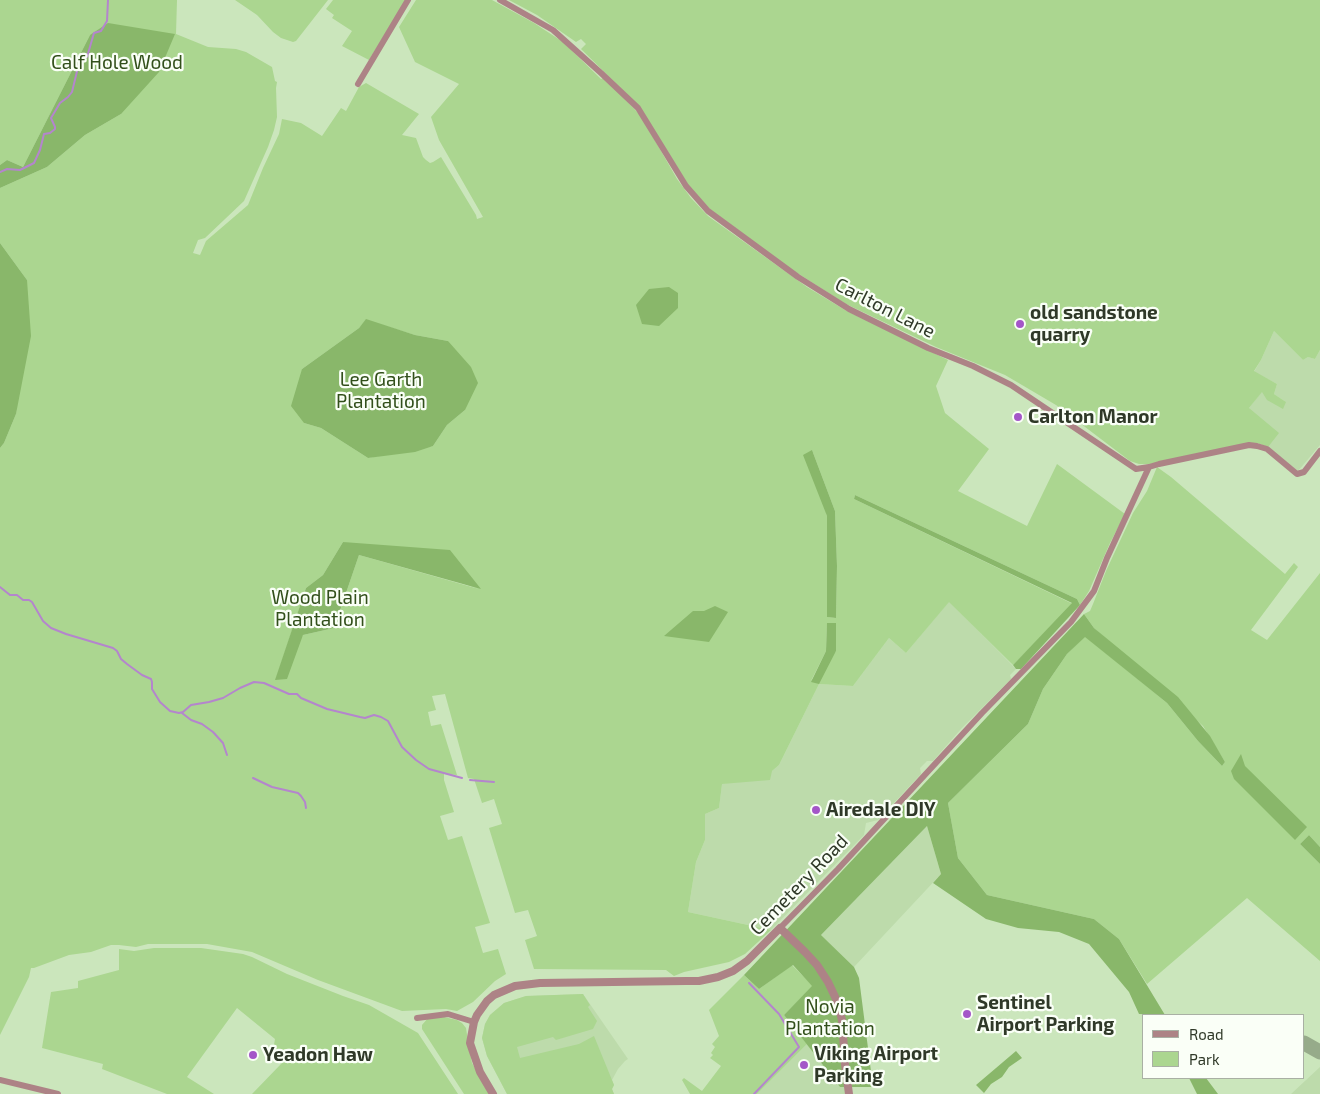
<!DOCTYPE html>
<style>
body{margin:0}
#map{position:relative;width:1320px;height:1094px;overflow:hidden;background:#cbe6bc;font-family:"Exo 2",sans-serif}
canvas{display:block}
.legend{position:absolute;left:1142px;top:1014px;width:162px;height:65px;box-sizing:border-box;background:#fafff7;border:1px solid #a9b0a4;margin:0;padding:6px 9px;list-style:none;font-size:15px;color:#2f3928}
.legend li{display:flex;align-items:center;gap:10px;height:25px}
.legend b{width:25px;border:1px solid #a9b0a4}
</style>
<div id="map">
<canvas width="1320" height="1094"></canvas>
<ul class="legend">
<li><b style="height:6px;background:#ad8386"></b>Road</li>
<li><b style="height:14px;background:#abd690"></b>Park</li>
</ul>
</div>
<script>
const context = document.querySelector('canvas').getContext('2d');
context.lineJoin = 'round';
function fill(path, color) { context.fillStyle = color; context.fill(path, 'evenodd'); }
const shape = rows => new Path2D(rows.map(r => 'M' + r).join(''));
function stroke(path, color, width, dash) { context.strokeStyle = color; context.lineWidth = width; context.lineCap = dash ? 'butt' : 'round'; context.setLineDash(dash || []); context.stroke(path); }
function write(font, color, halo, rows, align = 'center') {
  context.font = font + ' "Exo 2",sans-serif'; context.lineWidth = 4.5; context.setLineDash([]); context.textBaseline = 'middle'; context.strokeStyle = halo; context.fillStyle = color; for (const [text, x, y, turn = 0] of rows) {
    context.save(); context.translate(x, y); context.rotate((+turn || 0) * Math.PI / 180); context.textAlign = isNaN(turn) ? turn : align; if (halo) context.strokeText(text, 0, 0); context.fillText(text, 0, 0); context.restore();
  }
}
const built = shape([
 [1274,331,1303,360,1308,357,1315,359,1320,350,1320,445,1298,471,1268,447,1249,408,1262,391,1286,402,1274,394,1277,384,1254,372,1261,360],
 [949,601,1016,669,1010,675,1011,679,961,729,933,761,927,761,920,768,921,774,878,820,866,823,864,835,771,930,688,912,696,862,705,840,705,814,719,808,722,784,772,771,779,765,819,684,853,686,889,638,906,653],
 [927,826,941,874,854,967,821,935],
 [583,994,628,1059,625,1061,618,1069,612,1080,614,1085,612,1089,614,1094,507,1094,487,1056,482,1038,485,1024,490,1015,504,1003,526,996],
 [807,1044,840,1087,845,1087,845,1094,757,1094],
 [1320,1067,1320,1094,1291,1094]
]);
const green = shape([
 [0,0,177,0,176,34,208,47,236,49,246,52,272,67,275,81,277,82,276,88,277,117,274,130,268,147,244,201,205,238,198,240,193,253,200,255,206,241,248,205,263,168,279,134,282,119,301,123,322,136,341,108,346,111,359,87,366,83,419,114,402,135,416,138,423,157,426,160,430,163,433,162,441,157,476,215,477,219,483,217,439,140,431,117,459,84,415,62,399,27,416,0,492,0,534,23,563,42,601,79,603,78,621,95,641,116,677,179,691,198,708,216,807,287,845,310,948,360,936,386,945,413,989,449,958,491,1027,526,1057,464,1125,514,1110,543,1089,591,1080,605,1077,599,855,495,854,499,1073,604,1013,665,949,602,906,653,889,638,853,686,819,684,779,765,772,771,770,780,722,784,719,808,705,814,705,840,696,862,688,912,771,930,745,954,729,962,684,972,674,976,666,970,534,969,525,940,537,936,528,910,515,913,489,828,502,824,494,799,482,803,474,779,468,778,445,694,432,696,436,710,428,712,431,726,441,724,457,775,444,774,444,780,454,812,440,816,448,840,462,836,490,923,475,927,483,953,498,949,506,974,495,981,473,1002,457,1011,446,1009,402,1011,318,980,252,952,207,944,148,944,136,947,119,945,111,945,91,952,69,955,34,968,31,968,29,977,0,1035,0,448,4,443,16,414,27,280,0,243,0,188,47,167,85,135,121,114,90,35,23,167,7,160,0,165],
 [366,320,415,335,448,341,465,410,447,425,433,446,368,458,321,428,304,423,302,369,359,328],
 [812,450,835,511,837,566,836,618,827,617,827,516],
 [343,542,479,589,359,555,334,628,303,635,276,679,306,588,323,575],
 [827,624,836,651,811,681,826,651],
 [235,0,328,0,296,41,293,42,281,38,273,32,257,15],
 [333,0,406,0,369,60,342,46,352,31,332,18,334,15,326,9],
 [509,0,1320,0,1320,350,1315,359,1308,357,1303,360,1274,331,1261,360,1254,371,1277,384,1274,394,1286,402,1283,409,1267,400,1262,392,1249,408,1279,433,1268,447,1257,443,1151,464,1139,464,1130,461,1056,405,1005,375,936,347,846,304,791,269,711,210,689,186,640,107,581,49,586,44,581,39,576,42,537,15],
 [1157,467,1171,477,1285,574,1294,563,1298,567,1251,630,1267,640,1320,573,1320,847,1309,835,1300,844,1320,864,1320,961,1247,898,1147,984,1119,939,1094,919,987,895,958,858,948,803,1028,724,1043,689,1067,654,1085,636,1167,703,1198,741,1222,766,1225,762,1203,726,1094,628,1084,614,1090,611,1093,604,1106,571,1133,513,1147,491],
 [154,948,201,948,243,954,252,957,287,974,343,996,369,1005,418,1033,458,1094,252,1094,281,1064,272,1056,275,1039,237,1008,187,1077,214,1094,167,1094,102,1069,103,1064,42,1048,51,992,78,988,78,981,119,970,119,949,134,951],
 [792,965,813,986,784,1015,807,1044,757,1094,690,1094,682,1080,684,1078,702,1091,721,1066,710,1058,713,1055,711,1053,715,1047,712,1044,719,1036,709,1010,744,975,759,989],
 [583,994,590,1005,588,1007,597,1021,593,1029,556,1040,553,1037,517,1047,520,1058,579,1044,594,1036,612,1080,614,1085,612,1089,614,1094,507,1094,487,1056,482,1038,485,1024,490,1015,504,1003,526,996],
 [444,1017,457,1020,462,1023,466,1028,469,1048,472,1063,489,1094,464,1094,422,1029,422,1025,428,1018]
]);
const forest = shape([
 [108,23,175,34,159,72,121,114,85,135,47,167,0,188,0,165,7,160,23,167,90,35],
 [0,243,27,280,31,336,16,414,4,443,0,448],
 [669,287,678,293,678,308,659,326,642,324,636,305,649,289],
 [366,319,415,335,448,341,471,367,478,383,465,410,447,425,433,446,415,452,368,458,321,428,304,423,291,406,302,369,359,328],
 [812,450,835,511,837,566,836,618,827,617,827,516,803,455],
 [855,495,1077,599,1080,605,1021,669,1016,669,1013,665,1072,603,854,499],
 [343,542,450,550,481,589,359,555,334,628,303,635,287,679,275,680,306,588,323,575],
 [715,606,728,612,709,642,664,636,693,611,704,611],
 [1084,614,1094,628,1178,697,1210,736,1225,762,1222,766,1198,741,1167,703,1085,637,1067,654,1043,689,1028,724,948,803,958,858,987,895,1094,919,1119,939,1165,1015,1139,1014,1129,992,1089,944,1059,932,1018,928,986,919,933,883,941,874,927,826,821,935,854,967,859,978,873,1087,840,1087,784,1015,812,986,793,965,759,989,744,975],
 [827,623,836,623,836,651,819,684,811,682,826,651],
 [1241,754,1245,766,1307,827,1295,840,1234,779,1231,771],
 [1309,835,1320,847,1320,864,1300,844],
 [1016,1051,1022,1058,1009,1067,1002,1077,991,1084,984,1093,976,1085],
 [1189,1078,1206,1078,1218,1094,1197,1094]
]);
const stream = shape([
 [0,172,7,169,20,170,34,163,40,150,44,134,50,133,55,129,55,127,51,118,60,103,68,97,72,92,80,59,83,57,87,57,94,33,101,31,107,21,108,0],
 [0,587,10,595,17,595,23,600,29,600,32,602,43,621,51,628,66,634,113,648,117,651,121,659,127,664,142,675,151,679,152,682,152,689,160,702,170,711,179,713,183,712,191,705,209,702,223,698,240,688,254,682,264,683,289,694,297,694,301,698,327,709,360,717,365,718,374,715,381,717,388,721,402,747,416,760,429,769,462,778],
 [182,713,191,720,202,724,213,732,223,743,227,755],
 [253,778,272,787,298,793,301,796,305,802,306,808],
 [470,780,494,782],
 [749,983,779,1014,799,1047,754,1094]
]);
const taxiway = shape([
 [1304,1043,1320,1052]
]);
const minor = shape([
 [500,0,553,30,601,73,638,108,686,186,708,211,798,277,849,309,928,348,973,366,1011,385,1136,469,1149,467,1159,464,1249,445,1257,446,1267,449,1297,474,1304,472,1320,451],
 [358,84,408,0],
 [780,928,838,869,982,713,1071,622,1094,591,1107,558,1149,467],
 [417,1018,448,1014,474,1022],
 [0,1080,58,1094]
]);
const tertiary = shape([
 [493,1094,480,1072,470,1043,474,1022,477,1015,487,1001,494,995,515,986,540,983,686,981,699,981,718,977,733,971,747,961,780,928,805,952,817,965,828,982,837,1001,842,1020,845,1064,849,1094]
]);
const markers = [
 [1020,324,5,"#a456c8"],
 [1018,417,5,"#a456c8"],
 [816,810,5,"#a456c8"],
 [967,1014,5,"#a456c8"],
 [253,1055,5,"#a456c8"],
 [804,1065,5,"#a456c8"]
];
const parkNames = [
 ["Calf Hole Wood",117,63],
 ["Lee Garth",381,380],
 ["Plantation",381,402],
 ["Wood Plain",320,598],
 ["Plantation",320,620],
 ["Novia",830,1007],
 ["Plantation",830,1029]
];
const streetNames = [
 ["Carlton Lane",885,308,27],
 ["Cemetery Road",799,885,-46]
];
const poiNames = [
 ["old sandstone",1030,313],
 ["quarry",1030,335],
 ["Carlton Manor",1028,417],
 ["Airedale DIY",826,810],
 ["Sentinel",977,1003],
 ["Airport Parking",977,1025],
 ["Viking Airport",814,1054],
 ["Parking",814,1076],
 ["Yeadon Haw",263,1055]
];
fill(built, '#bddbab');
fill(green, '#abd690');
fill(forest, '#89b76a');
stroke(stream, '#b485cd', 2);
stroke(taxiway, '#96ab8a', 15);
stroke(minor, '#ad8386', 6);
stroke(tertiary, '#ad8386', 8);
for (const [x, y, r, color] of markers) { const dot = new Path2D(); dot.arc(x, y, r, 0, 2 * Math.PI); context.fillStyle = color; context.fill(dot); stroke(dot, '#fafff7', 2); }
write('19px', '#32501b', '#fafff7', parkNames);
write('19px', '#2f3928', '#fafff7', streetNames);
write('bold 19px', '#2f3928', '#fafff7', poiNames, 'left');
</script>
